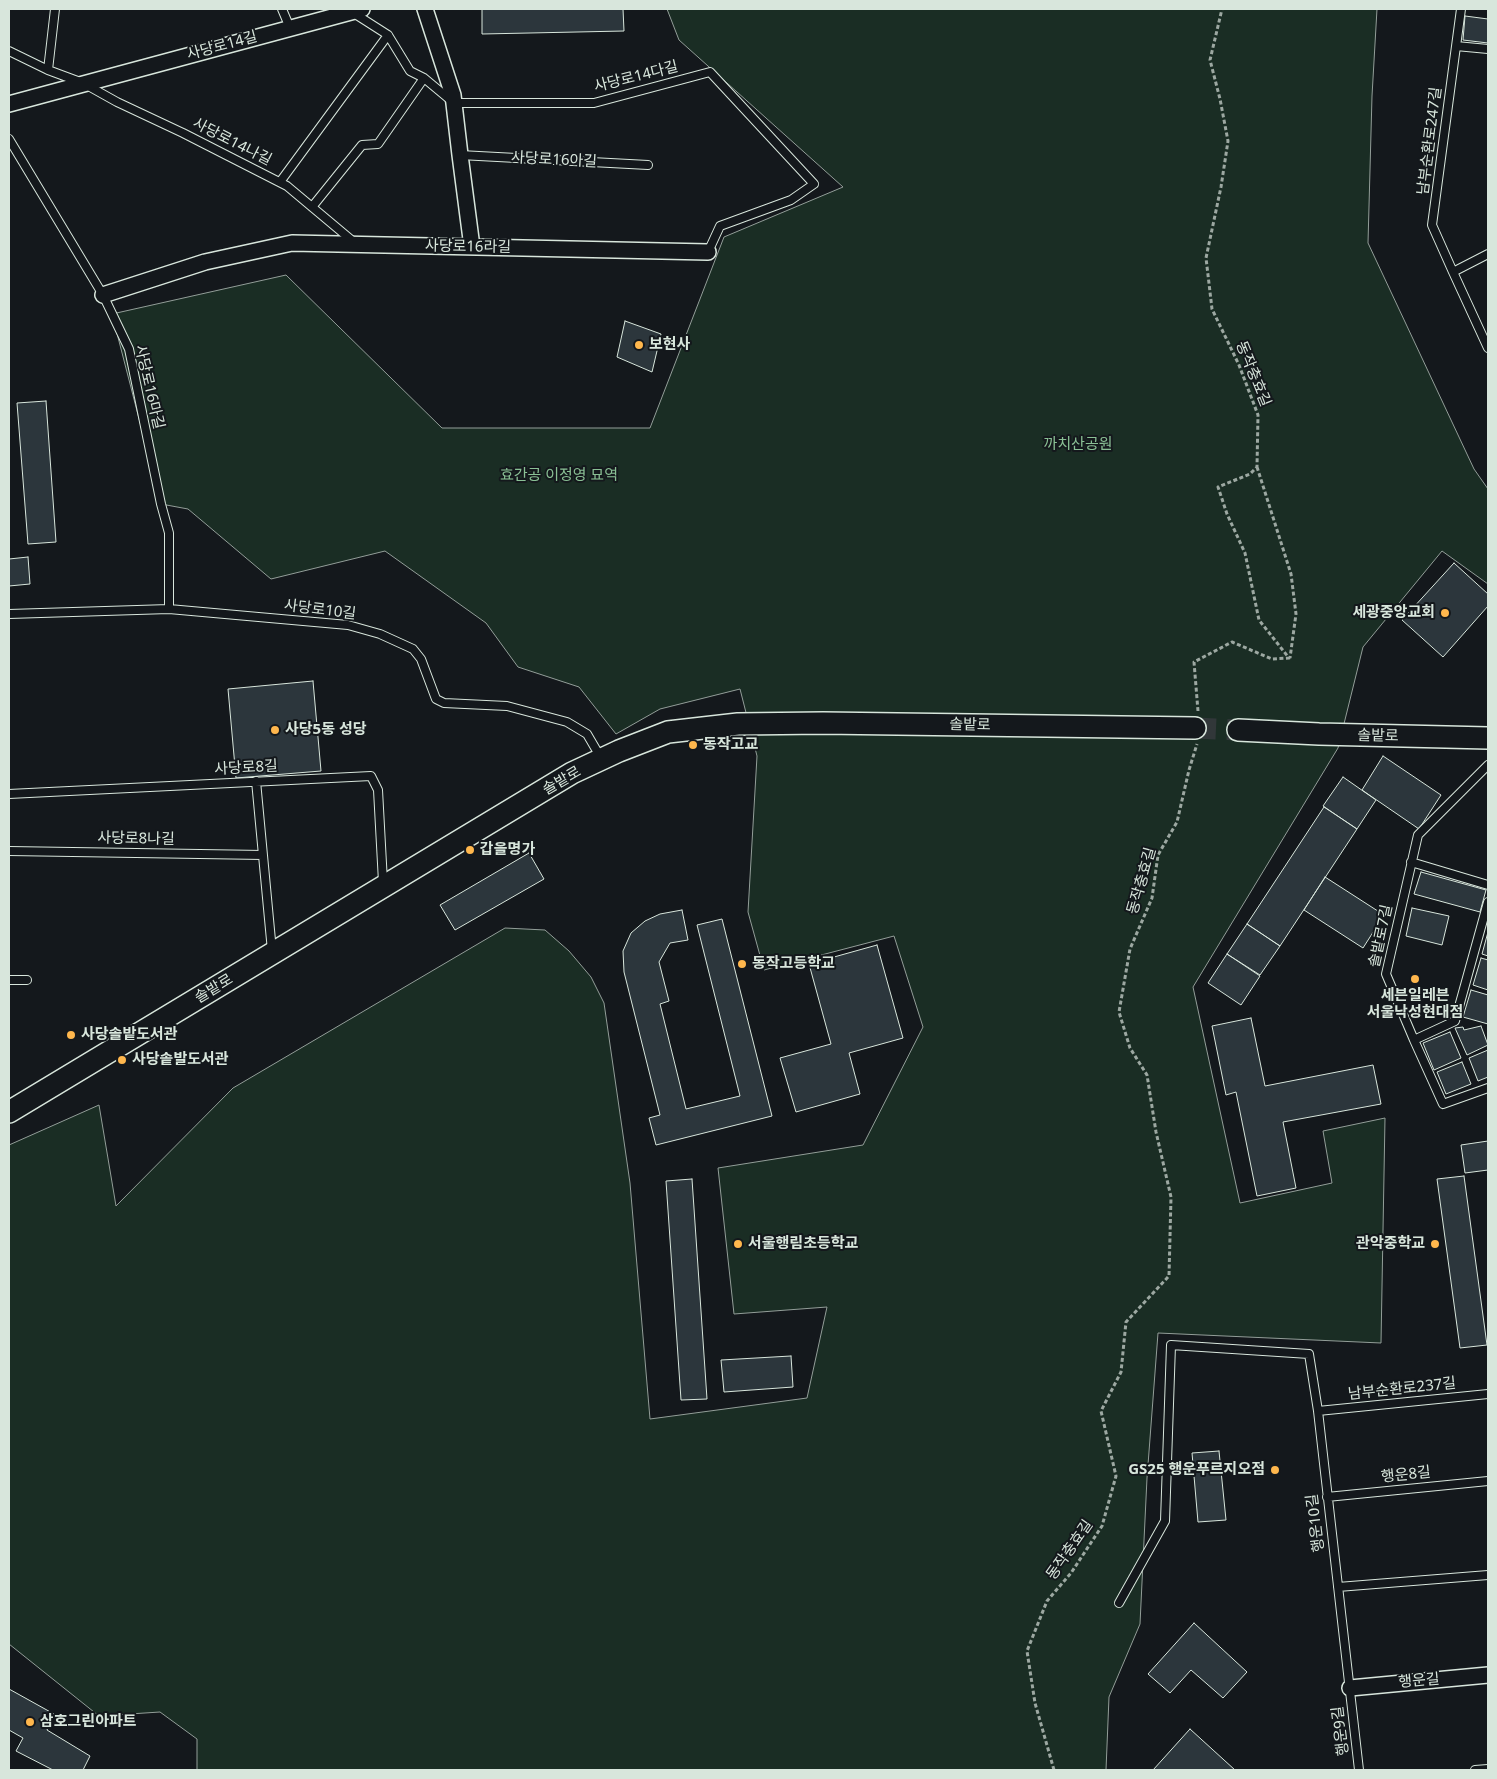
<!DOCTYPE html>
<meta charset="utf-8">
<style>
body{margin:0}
#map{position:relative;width:1497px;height:1779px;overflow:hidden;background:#14181c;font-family:"Noto Sans",sans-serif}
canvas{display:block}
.frame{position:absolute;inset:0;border:10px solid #d8e6dc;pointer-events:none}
</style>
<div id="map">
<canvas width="1497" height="1779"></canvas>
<div class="frame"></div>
</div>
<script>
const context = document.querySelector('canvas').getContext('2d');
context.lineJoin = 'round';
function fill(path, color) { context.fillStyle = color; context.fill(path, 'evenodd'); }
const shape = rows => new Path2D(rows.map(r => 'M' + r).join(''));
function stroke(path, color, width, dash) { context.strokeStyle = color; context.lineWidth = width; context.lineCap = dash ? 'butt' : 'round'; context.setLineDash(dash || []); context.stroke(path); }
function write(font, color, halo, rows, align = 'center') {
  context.font = font + ' "Noto Sans","Noto Sans KR",sans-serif'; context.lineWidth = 4; context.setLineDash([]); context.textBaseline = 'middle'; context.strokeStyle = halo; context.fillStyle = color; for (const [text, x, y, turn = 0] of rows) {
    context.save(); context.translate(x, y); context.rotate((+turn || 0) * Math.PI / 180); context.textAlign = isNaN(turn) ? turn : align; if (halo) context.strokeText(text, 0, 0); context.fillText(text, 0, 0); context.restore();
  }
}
const green = shape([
 [667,9,1377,9,1372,96,1368,243,1474,469,1488,489,1488,584,1442,551,1363,647,1338,748,1193,987,1240,1203,1332,1183,1323,1131,1385,1118,1381,1343,1158,1333,1147,1478,1140,1624,1109,1697,1106,1770,197,1770,197,1739,160,1712,99,1716,9,1644,9,1145,99,1105,116,1206,233,1088,505,928,545,930,569,951,591,977,604,1003,630,1183,650,1419,807,1398,827,1307,734,1314,718,1168,863,1145,923,1027,894,936,764,970,748,912,757,756,740,689,660,709,616,734,579,687,518,667,486,623,385,551,271,579,188,509,161,504,112,314,286,275,442,428,650,428,724,237,843,187,679,40,667,9]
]);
const building = shape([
 [482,9,623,9,624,31,482,34,482,9],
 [1465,16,1488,19,1488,43,1463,40,1465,16],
 [625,321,661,334,652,372,617,357,625,321],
 [46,401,56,542,28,544,17,403,46,401],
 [28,557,30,584,9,586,9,559,28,557],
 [1454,563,1488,594,1488,606,1443,657,1402,620,1454,563],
 [313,681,321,771,236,778,228,689,313,681],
 [1383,756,1441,795,1419,829,1362,790,1383,756],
 [1343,777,1376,800,1357,829,1323,806,1343,777],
 [1324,807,1357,829,1280,946,1247,924,1324,807],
 [529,853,544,879,455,930,440,905,529,853],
 [1421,872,1486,890,1480,912,1414,894,1421,872],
 [1325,877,1384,915,1363,948,1304,910,1325,877],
 [1412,908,1449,916,1442,945,1406,936,1412,908],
 [682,910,688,940,670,943,659,962,669,1001,660,1004,686,1109,740,1096,697,925,722,919,772,1116,656,1145,649,1118,660,1115,624,972,623,951,631,933,645,921,660,914,682,910],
 [1247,924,1280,946,1260,975,1227,954,1247,924],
 [1488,932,1488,956,1482,954,1488,932],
 [877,945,903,1038,849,1053,860,1094,796,1112,780,1058,831,1044,809,964,877,945],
 [1227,954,1260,976,1241,1005,1208,983,1227,954],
 [1481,958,1488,960,1488,990,1473,985,1481,958],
 [1471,990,1488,995,1488,1024,1463,1017,1471,990],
 [1251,1018,1265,1086,1373,1065,1381,1104,1283,1122,1296,1188,1257,1196,1236,1092,1226,1095,1212,1026,1251,1018],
 [1481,1026,1488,1045,1467,1055,1455,1028,1463,1027,1464,1030,1481,1026],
 [1450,1032,1461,1058,1434,1070,1423,1043,1450,1032],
 [1488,1050,1488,1077,1478,1081,1469,1058,1488,1050],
 [1462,1062,1471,1084,1446,1094,1437,1072,1462,1062],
 [1488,1141,1488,1170,1465,1173,1461,1145,1488,1141],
 [1464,1176,1487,1345,1460,1348,1437,1179,1464,1176],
 [692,1179,707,1399,681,1400,666,1181,692,1179],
 [791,1356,793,1387,724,1392,721,1360,791,1356],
 [1219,1451,1226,1520,1198,1522,1192,1453,1219,1451],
 [1194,1623,1247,1672,1223,1698,1191,1670,1170,1693,1148,1674,1194,1623],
 [9,1689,54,1714,47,1730,90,1756,83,1770,53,1770,16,1751,23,1738,9,1730,9,1689],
 [1190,1729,1235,1770,1153,1770,1190,1729]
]);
const secondaryTunnel = shape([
 [1195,728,1238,730]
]);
const path = shape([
 [1257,467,1291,574,1296,614,1290,658],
 [1198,711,1194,662,1232,642,1272,659,1289,658,1259,620,1245,553,1227,514,1218,487,1250,474,1257,467,1258,415,1239,365,1212,309,1206,258,1221,187,1228,141,1220,99,1210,60,1222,9],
 [1054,1770,1035,1703,1027,1651,1047,1601,1071,1573,1102,1526,1116,1476,1101,1411,1121,1372,1126,1322,1169,1276,1171,1197,1156,1132,1147,1075,1130,1048,1119,1012,1130,949,1152,898,1158,855,1177,822,1189,770,1197,744]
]);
const lane = shape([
 [282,9,290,28],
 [1461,9,1432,225,1453,272,1488,348],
 [352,12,388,35,410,71,424,78,454,103,594,103,710,72,814,184,791,200,720,226,708,252],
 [1456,46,1488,49],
 [9,51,48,70,83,83,117,102,183,133,287,186,355,243],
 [48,70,55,9],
 [9,139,103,295,129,349,161,504,169,533,169,609],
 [460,155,648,165],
 [280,182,388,35],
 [312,207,362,145,378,144,424,78],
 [1453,272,1488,254],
 [9,614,169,609,348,625,380,634,413,649,421,659,436,699,444,703,507,706,567,722,587,734,601,758],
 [1488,765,1418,835,1386,974,1414,1040,1443,1104,1488,1088],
 [256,781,272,951],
 [9,794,371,776,378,790,383,882],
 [9,851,263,855],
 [1411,862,1488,885],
 [9,980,27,980],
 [1414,1040,1455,1021,1488,902],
 [1318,1411,1488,1394],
 [1327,1497,1488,1481],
 [1338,1587,1488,1575],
 [1119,1603,1165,1521,1171,1345,1309,1354,1318,1411,1359,1770],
 [1475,1770,1488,1769]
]);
const street = shape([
 [425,9,453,95,460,155,472,247],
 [9,104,362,9],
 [103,295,205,262,292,243,708,252],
 [1350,1688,1488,1675]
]);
const secondary = shape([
 [1238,730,1319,734,1488,738],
 [9,1112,572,773,619,751,668,732,738,724,823,723,1195,728]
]);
const markers = [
 [639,345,5,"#ffb74d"],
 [1445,613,5,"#ffb74d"],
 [275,730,5,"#ffb74d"],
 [693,745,5,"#ffb74d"],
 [470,850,5,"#ffb74d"],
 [742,964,5,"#ffb74d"],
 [1415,979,5,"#ffb74d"],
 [71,1035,5,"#ffb74d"],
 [122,1060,5,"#ffb74d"],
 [738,1244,5,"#ffb74d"],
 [1435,1244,5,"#ffb74d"],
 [1275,1470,5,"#ffb74d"],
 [30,1722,5,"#ffb74d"]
];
const streetNames = [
 ["사당로14길",222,46,-15],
 ["사당로14다길",636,77,-14],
 ["남부순환로247길",1430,141,-83],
 ["사당로14나길",232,142,27],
 ["사당로16아길",554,160,3],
 ["사당로16라길",468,247,1],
 ["동작충효길",1253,374,68],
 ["사당로16마길",149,387,77],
 ["사당로10길",320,610,7],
 ["솔밭로",970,725,1],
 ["솔밭로",1378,736,1],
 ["사당로8길",246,768,-3],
 ["솔밭로",562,781,-30],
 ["사당로8나길",136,839,1],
 ["동작충효길",1142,881,-74],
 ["솔밭로7길",1381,936,-78],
 ["솔밭로",214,989,-31],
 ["남부순환로237길",1402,1389,-6],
 ["행운8길",1406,1475,-6],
 ["행운10길",1316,1523,-97],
 ["동작충효길",1070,1550,-55],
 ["행운길",1419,1681,-5],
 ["행운9길",1341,1731,-97]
];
const poiNames = [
 ["보현사",649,345],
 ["세광중앙교회",1435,613,"right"],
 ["사당5동 성당",285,730],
 ["동작고교",703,745],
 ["갑을명가",480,850],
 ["동작고등학교",752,964],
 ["세븐일레븐",1415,996,"center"],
 ["서울낙성현대점",1415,1013,"center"],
 ["사당솔밭도서관",81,1035],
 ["사당솥발도서관",132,1060],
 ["서울행림초등학교",748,1244],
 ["관악중학교",1425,1244,"right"],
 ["GS25 행운푸르지오점",1265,1470,"right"],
 ["삼호그린아파트",40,1722]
];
const parkNames = [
 ["까치산공원",1078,445],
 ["효간공 이정영 묘역",559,476]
];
fill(green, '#1a2d24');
stroke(green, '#939e99', 1);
fill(building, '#2c363c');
stroke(building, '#d8e6dc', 1);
stroke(secondaryTunnel, '#313739', 21, [21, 11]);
stroke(lane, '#d8e6dc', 10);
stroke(street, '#d8e6dc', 18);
stroke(secondary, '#d8e6dc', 24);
stroke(path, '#9da8a2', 3, [4, 2.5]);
stroke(lane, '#14181c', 8);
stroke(street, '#14181c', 15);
stroke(secondary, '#14181c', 21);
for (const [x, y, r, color] of markers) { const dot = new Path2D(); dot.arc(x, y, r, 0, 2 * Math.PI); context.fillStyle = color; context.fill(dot); stroke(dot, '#14181c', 2); }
write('15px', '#d8e6dc', '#14181c', streetNames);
write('bold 15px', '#d8e6dc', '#14181c', poiNames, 'left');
write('15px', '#8ac095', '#14181c', parkNames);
</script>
